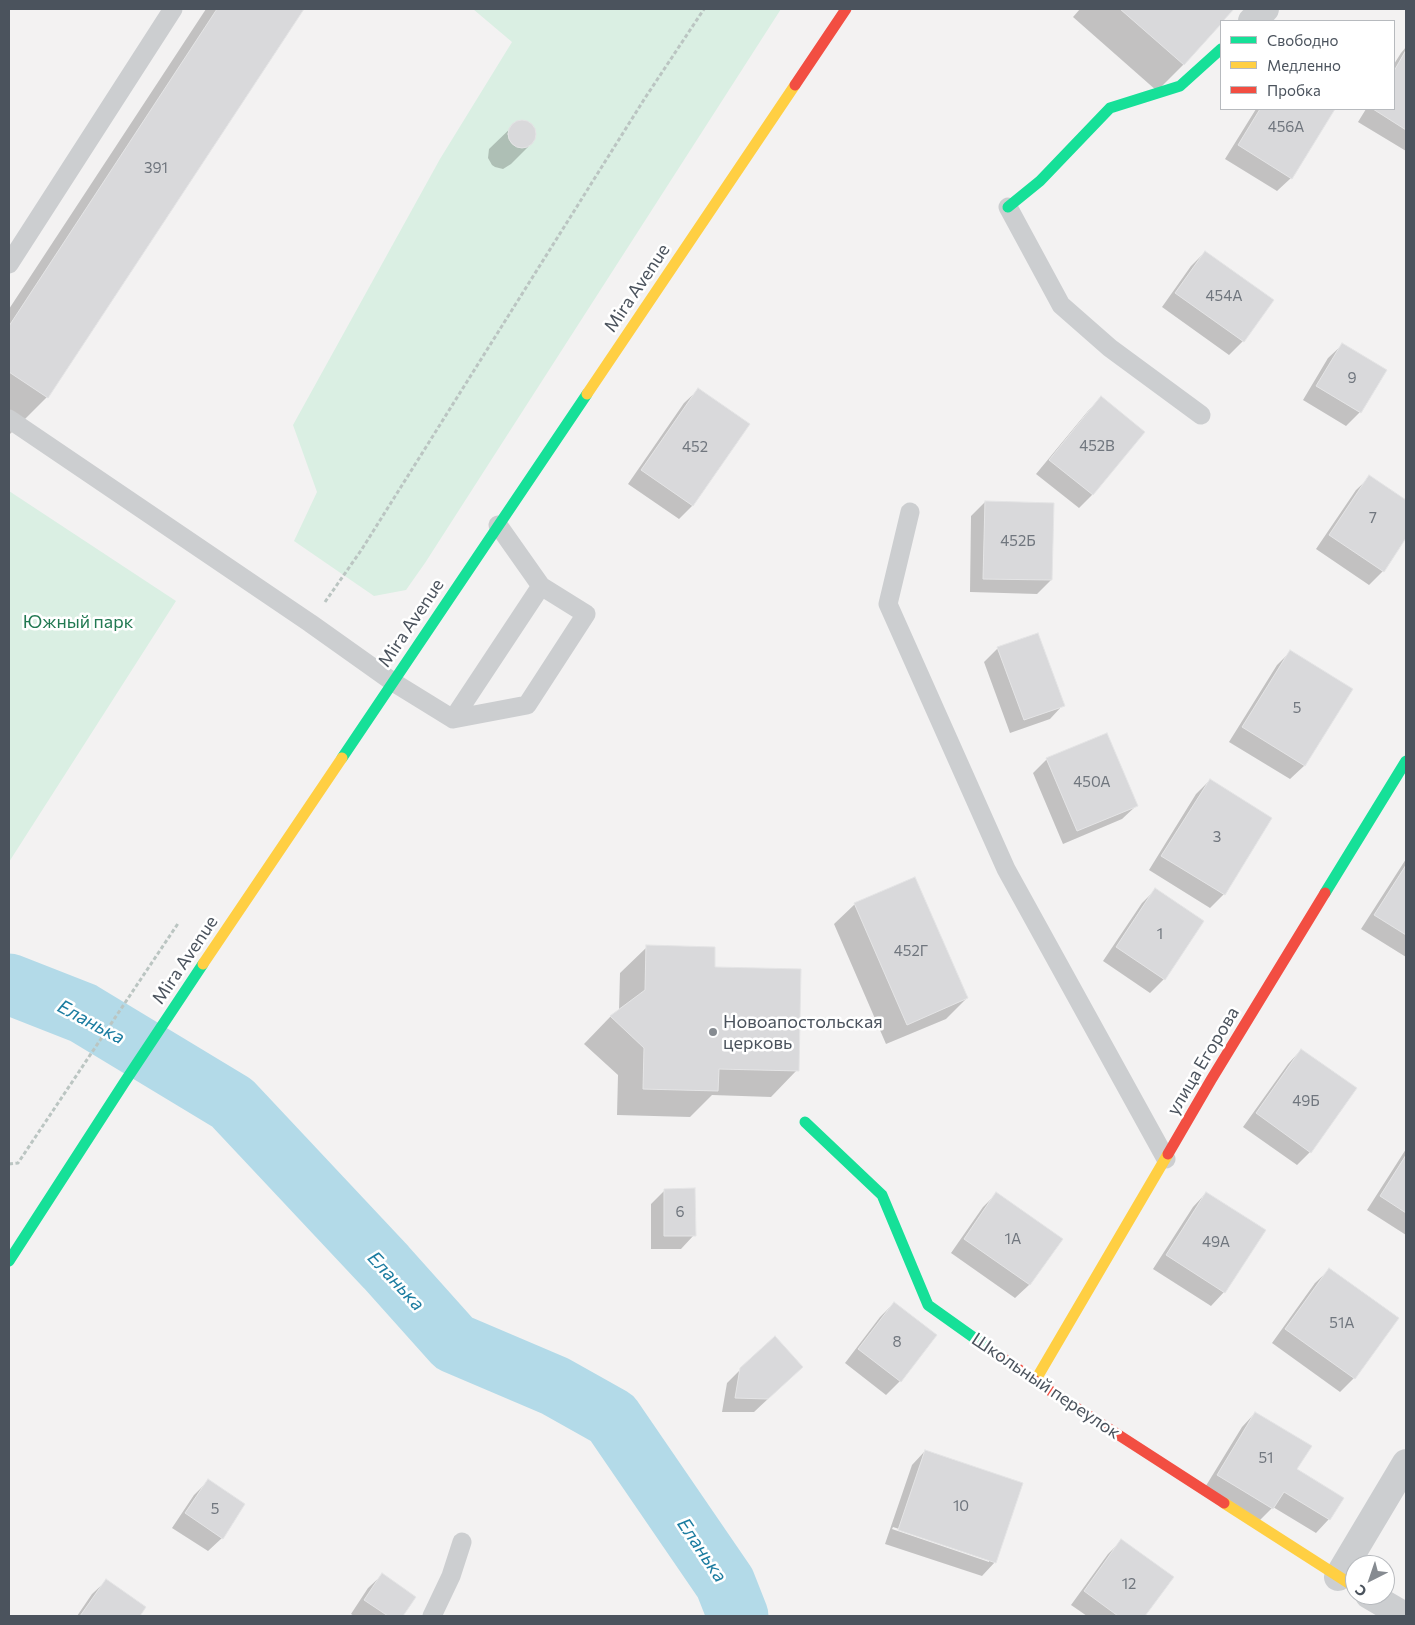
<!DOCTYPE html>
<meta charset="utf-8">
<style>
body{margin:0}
#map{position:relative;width:1415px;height:1625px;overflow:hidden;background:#f3f2f2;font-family:Commissioner,sans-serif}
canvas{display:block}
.frame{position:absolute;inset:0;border:10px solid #4b535d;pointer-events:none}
.legend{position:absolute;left:1220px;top:20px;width:175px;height:90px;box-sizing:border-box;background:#fff;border:1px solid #b7babe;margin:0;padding:6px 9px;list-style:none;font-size:15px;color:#4b535d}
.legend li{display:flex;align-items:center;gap:10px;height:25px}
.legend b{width:25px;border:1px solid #b7babe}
.north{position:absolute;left:1345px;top:1555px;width:50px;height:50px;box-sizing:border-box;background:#fff;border:1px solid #b7babe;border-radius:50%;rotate:221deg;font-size:14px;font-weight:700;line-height:20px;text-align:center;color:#4b535d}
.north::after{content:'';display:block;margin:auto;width:18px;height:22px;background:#868b91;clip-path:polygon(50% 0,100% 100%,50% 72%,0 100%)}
</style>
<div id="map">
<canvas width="1415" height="1625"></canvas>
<div class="frame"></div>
<ul class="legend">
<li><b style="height:6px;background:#16e098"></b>Свободно</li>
<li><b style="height:6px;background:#ffcf43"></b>Медленно</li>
<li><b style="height:6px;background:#f24e42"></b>Пробка</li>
</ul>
<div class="north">С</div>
</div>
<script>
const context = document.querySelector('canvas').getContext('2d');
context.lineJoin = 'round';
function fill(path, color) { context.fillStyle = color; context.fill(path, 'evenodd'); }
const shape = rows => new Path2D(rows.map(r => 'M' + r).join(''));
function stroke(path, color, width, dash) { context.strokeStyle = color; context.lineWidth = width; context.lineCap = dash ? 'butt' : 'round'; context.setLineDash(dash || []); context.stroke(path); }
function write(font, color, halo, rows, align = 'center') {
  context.font = font + ' Commissioner,sans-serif'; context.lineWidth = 5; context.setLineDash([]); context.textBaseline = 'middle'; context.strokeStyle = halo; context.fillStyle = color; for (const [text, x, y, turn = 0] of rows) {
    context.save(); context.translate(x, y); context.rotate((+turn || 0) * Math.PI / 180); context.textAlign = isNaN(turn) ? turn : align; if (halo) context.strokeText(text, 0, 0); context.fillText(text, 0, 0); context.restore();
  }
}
const green = shape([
 [473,9,781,9,425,563,406,590,374,596,294,541,317,492,293,425,440,159,512,42],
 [9,491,176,601,9,862]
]);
const shadow = shape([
 [206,9,303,9,47,397,10,434,9,433,9,309],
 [1080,9,1233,9,1183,65,1157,91,1073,17],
 [1406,47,1406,151,1358,122,1366,109,1394,109,1394,64,1401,53],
 [1256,109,1333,109,1291,178,1277,191,1225,159],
 [517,122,525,122,532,127,534,130,534,139,532,143,511,164,503,169,495,167,492,165,488,158,489,149],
 [1205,252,1243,341,1229,355,1162,307,1191,266],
 [1342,345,1360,412,1346,426,1303,400,1328,358],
 [698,390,693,505,679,519,628,484,684,403],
 [1101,398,1143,432,1092,495,1079,508,1036,474,1088,411],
 [1370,477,1406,502,1406,536,1383,571,1369,585,1316,549,1356,490],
 [985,502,1051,580,1037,594,970,592,971,516],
 [998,648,1063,705,1050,719,1010,733,984,662],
 [1290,652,1351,690,1304,766,1290,779,1229,742,1277,665],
 [1047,759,1136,806,1122,819,1063,844,1033,773],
 [1210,780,1271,818,1224,894,1210,908,1149,870,1196,794],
 [1406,859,1406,957,1361,929],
 [1155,890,1164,979,1150,993,1103,961,1142,903],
 [855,904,967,998,946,1019,886,1044,834,924],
 [647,947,797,1070,771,1097,712,1095,690,1117,617,1115,618,1075,584,1044,610,1017,619,1011,620,973],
 [1301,1050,1310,1152,1297,1165,1243,1127,1288,1064],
 [1406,1149,1406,1235,1367,1210],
 [665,1190,694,1235,681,1249,651,1249,651,1204],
 [1206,1193,1224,1292,1211,1306,1153,1269,1193,1207],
 [996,1194,1061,1239,1029,1285,1015,1298,951,1253,983,1207],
 [1329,1270,1397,1318,1354,1378,1340,1392,1272,1343,1315,1283],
 [894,1303,900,1381,886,1395,845,1363,880,1317],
 [802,1367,754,1412,722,1412,727,1383,741,1369],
 [1255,1413,1329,1519,1316,1533,1273,1507,1259,1521,1204,1489,1242,1427],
 [925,1451,995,1562,982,1576,885,1544,912,1465],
 [893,1527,989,1559,989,1562,892,1529],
 [208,1481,222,1538,208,1551,172,1528,194,1495],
 [1122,1540,1172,1577,1144,1616,1087,1616,1071,1605,1108,1554],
 [382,1575,414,1597,402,1616,354,1616,351,1614,368,1588],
 [106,1581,145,1608,139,1616,77,1616,92,1594]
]);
const river = shape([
 [9,984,83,1013,232,1103,386,1267,454,1343,555,1386,612,1418,725,1583,738,1616]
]);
const building = shape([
 [217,9,304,9,48,398,9,372,9,326,217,9],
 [1120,9,1234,9,1223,21,1221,21,1221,24,1184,65,1120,9],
 [1406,50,1406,130,1373,109,1394,109,1394,71,1406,50],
 [1260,109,1335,109,1292,179,1238,145,1260,109],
 '508 134a14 14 0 1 1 28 0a14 14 0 1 1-28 0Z',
 [1205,251,1274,300,1244,342,1175,293,1205,251],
 [1342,343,1387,370,1361,413,1316,386,1342,343],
 [698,388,750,424,693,506,641,470,698,388],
 [1101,396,1145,432,1093,495,1049,460,1101,396],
 [1369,475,1406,500,1406,538,1384,572,1329,535,1369,475],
 [985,501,1054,503,1052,580,983,579,985,501],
 [1038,633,1065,706,1024,720,997,647,1038,633],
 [1290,650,1353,689,1305,766,1242,727,1290,650],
 [1107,733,1138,806,1077,831,1046,758,1107,733],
 [1210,779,1272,818,1225,895,1161,856,1210,779],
 [1406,865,1406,935,1374,915,1406,865],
 [915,877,968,998,907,1025,854,903,915,877],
 [1155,888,1204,921,1165,980,1116,947,1155,888],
 [646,945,715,947,715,967,801,969,799,1071,719,1069,718,1091,643,1089,644,1048,610,1016,645,990,646,945],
 [1301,1049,1357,1088,1311,1153,1256,1113,1301,1049],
 [1406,1155,1406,1213,1380,1196,1406,1155],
 [695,1188,696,1236,664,1236,664,1189,695,1188],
 [996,1192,1063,1239,1030,1285,964,1239,996,1192],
 [1206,1192,1266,1230,1225,1293,1166,1255,1206,1192],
 [1329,1268,1399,1318,1355,1379,1285,1329,1329,1268],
 [894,1302,937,1335,901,1382,858,1349,894,1302],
 [775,1336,803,1367,768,1399,735,1398,740,1368,775,1336],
 [1255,1412,1312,1446,1297,1469,1344,1498,1330,1520,1284,1492,1273,1509,1217,1475,1255,1412],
 [925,1450,1023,1483,996,1563,898,1530,925,1450],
 [208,1479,245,1504,223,1539,185,1513,208,1479],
 [1121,1539,1174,1577,1145,1616,1118,1616,1084,1591,1121,1539],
 [382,1573,416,1597,403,1616,388,1616,364,1600,382,1573],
 [106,1579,146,1607,140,1616,80,1616,106,1579]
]);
const path = shape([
 [325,602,362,549,645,98,704,9],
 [9,1164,18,1163,179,922]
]);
const lane = shape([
 [1008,207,1061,305,1110,348,1201,415],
 [9,264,173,9],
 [9,419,310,623,393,682,453,719,527,705,586,614,541,586],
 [910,512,888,604,1006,869,1166,1159],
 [453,719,541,586,498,525],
 [432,1616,451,1576,462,1542]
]);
const street = shape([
 [1252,21,1265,9],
 [1338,1577,1406,1463],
 [1369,1595,1405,1616]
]);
const fast = shape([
 [1008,207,1040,181,1110,108,1180,86,1221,49],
 [342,758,587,394],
 [1325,893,1406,761],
 [805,1122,882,1195,928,1305,1001,1357],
 [9,1261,124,1083,203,964]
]);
const slow = shape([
 [587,394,795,85],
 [203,964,342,758],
 [1035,1381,1168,1154],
 [1224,1503,1355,1587]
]);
const jam = shape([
 [795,85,846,9],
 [1168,1154,1211,1080,1325,893],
 [1001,1357,1035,1381,1224,1503]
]);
const markers = [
 [713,1032,5,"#868b91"]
];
const numberNames = [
 ["456А",1286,127],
 ["391",156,168],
 ["454А",1224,296],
 ["9",1352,378],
 ["452В",1097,446],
 ["452",695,447],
 ["7",1373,518],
 ["452Б",1018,541],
 ["5",1297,708],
 ["450А",1092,782],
 ["3",1217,837],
 ["1",1160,934],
 ["452Г",911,951],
 ["49Б",1306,1101],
 ["6",680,1212],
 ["1А",1013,1239],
 ["49А",1216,1242],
 ["51А",1342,1323],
 ["8",897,1342],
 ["51",1266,1458],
 ["10",961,1506],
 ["5",215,1509],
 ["12",1129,1584]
];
const streetNames = [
 ["Mira Avenue",637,288,-56],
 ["Mira Avenue",411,623,-56],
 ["Mira Avenue",185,960,-56],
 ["улица Егорова",1203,1061,-59],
 ["Школьный переулок",1046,1386,34]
];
const parkNames = [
 ["Южный парк",78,622]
];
const poiNames = [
 ["Новоапостольская",723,1022],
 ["церковь",723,1043]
];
const waterNames = [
 ["Еланька",91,1022,28],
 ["Еланька",396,1281,47],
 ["Еланька",702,1550,56]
];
fill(green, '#daefe3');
fill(shadow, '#0003');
stroke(river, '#b3dae8', 61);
fill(building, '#d9d9db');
stroke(building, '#e4e4e5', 1);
stroke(path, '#bbc5c2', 3, [4, 2.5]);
stroke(lane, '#ccced0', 19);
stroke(street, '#ccced0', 28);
stroke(fast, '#16e098', 11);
stroke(slow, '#ffcf43', 11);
stroke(jam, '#f24e42', 11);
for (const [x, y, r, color] of markers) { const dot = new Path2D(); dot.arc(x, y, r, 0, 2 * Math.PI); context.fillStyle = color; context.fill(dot); stroke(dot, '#fff', 2); }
write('15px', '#70767e', null, numberNames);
write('18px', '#4b535d', '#fff', streetNames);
write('18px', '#227952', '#fff', parkNames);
write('18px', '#4b535d', '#fff', poiNames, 'left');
write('italic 19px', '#1b7ca0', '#fff', waterNames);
</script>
